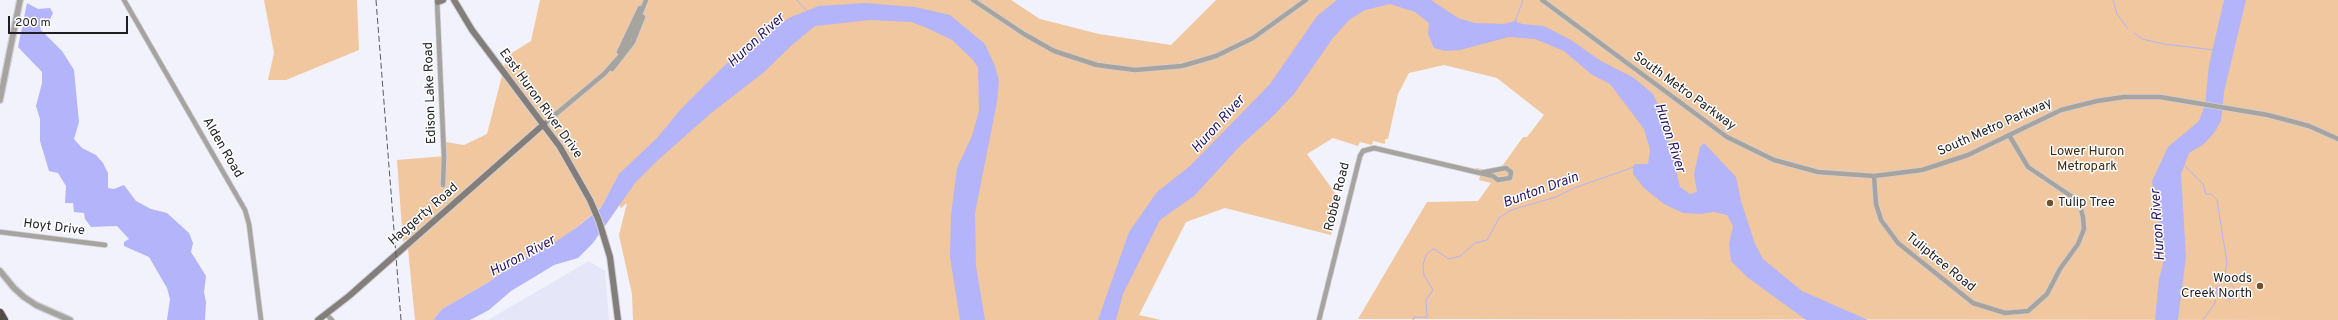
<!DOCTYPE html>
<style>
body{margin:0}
#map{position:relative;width:2338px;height:320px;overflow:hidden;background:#f1f2fc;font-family:Overpass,sans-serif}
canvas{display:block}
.scale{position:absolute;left:8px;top:16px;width:120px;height:18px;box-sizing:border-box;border:2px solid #1f1f23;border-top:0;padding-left:5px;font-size:12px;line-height:14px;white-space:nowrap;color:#1f1f23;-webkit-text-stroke:3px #fff;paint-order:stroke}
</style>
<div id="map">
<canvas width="2338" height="320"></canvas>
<div class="scale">200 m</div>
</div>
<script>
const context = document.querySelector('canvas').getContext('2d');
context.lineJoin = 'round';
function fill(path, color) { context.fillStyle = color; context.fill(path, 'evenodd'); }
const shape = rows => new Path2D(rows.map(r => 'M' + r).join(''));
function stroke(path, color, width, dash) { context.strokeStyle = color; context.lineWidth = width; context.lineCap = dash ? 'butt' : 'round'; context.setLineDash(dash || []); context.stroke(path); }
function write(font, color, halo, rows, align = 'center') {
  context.font = font + ' Overpass,sans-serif'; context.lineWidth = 3; context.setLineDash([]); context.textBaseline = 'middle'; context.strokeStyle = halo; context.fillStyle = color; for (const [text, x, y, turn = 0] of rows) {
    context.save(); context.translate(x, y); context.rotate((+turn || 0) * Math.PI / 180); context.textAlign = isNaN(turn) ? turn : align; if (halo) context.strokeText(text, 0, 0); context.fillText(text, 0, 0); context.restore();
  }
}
const built = shape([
 [589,261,605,271,609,320,488,320]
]);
const green = shape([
 [264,0,357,0,359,50,286,80,268,80,274,53],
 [540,0,1011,0,1040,19,1099,34,1171,45,1216,0,2338,0,2338,320,1358,319,1427,202,1478,201,1491,183,1479,180,1480,176,1474,174,1476,168,1498,172,1523,137,1527,137,1544,115,1497,78,1444,65,1409,73,1398,94,1388,139,1385,139,1385,144,1373,141,1372,145,1360,142,1358,146,1333,138,1307,154,1340,200,1331,235,1225,208,1186,222,1139,315,1161,320,633,320,632,294,619,235,627,203,621,208,611,190,602,206,576,228,549,247,516,262,489,282,442,309,433,320,415,320,407,239,403,242,397,160,446,156,446,142,464,145,487,134,507,56,531,41]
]);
const water = shape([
 [1337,0,1431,0,1458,18,1475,23,1504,24,1515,21,1522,24,1544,26,1571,40,1601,61,1634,78,1653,94,1663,115,1680,187,1690,194,1697,192,1694,174,1700,147,1704,143,1736,177,1741,201,1755,244,1763,259,1802,291,1868,320,1806,320,1747,277,1731,261,1729,244,1733,226,1727,215,1714,212,1700,214,1683,213,1664,204,1644,188,1633,174,1633,167,1635,164,1648,164,1650,150,1644,129,1610,84,1591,74,1564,51,1535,39,1509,37,1460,50,1445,51,1434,48,1428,34,1429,23,1415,12,1390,4,1365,10,1349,20,1333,38,1294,94,1271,118,1241,145,1194,196,1160,220,1123,294,1116,320,1098,320,1129,232,1157,192,1190,166,1270,84,1317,16],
 [2224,0,2246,0,2224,92,2221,121,2214,133,2204,144,2189,153,2181,174,2186,257,2178,320,2155,320,2159,279,2165,256,2152,181,2168,147,2199,121,2205,105,2209,65],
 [27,3,38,9,50,8,53,13,48,23,40,29,62,51,74,70,79,122,74,139,82,148,96,155,103,163,108,173,108,188,114,189,124,185,136,201,151,209,167,213,189,233,193,243,191,252,206,276,204,292,206,302,205,320,167,320,170,299,167,288,149,257,124,246,124,242,129,239,117,226,91,227,85,219,84,213,74,212,73,203,65,203,66,186,58,173,49,171,40,141,40,119,36,106,42,83,42,72,18,47],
 [866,3,915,7,950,15,985,44,995,66,999,81,997,102,975,213,976,266,985,320,960,320,950,257,951,215,957,168,972,136,979,111,978,67,972,59,952,40,927,28,911,22,870,20,815,26,792,45,763,73,710,114,657,161,635,183,593,243,578,258,554,265,536,276,511,291,489,310,470,320,433,320,442,309,489,282,516,262,549,246,576,228,597,211,602,206,619,174,657,138,681,109,724,66,771,29,791,17,819,6]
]);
const stream = shape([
 [797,0,809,13],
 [2113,0,2117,14,2128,29],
 [1515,22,1523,0],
 [2134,33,2142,39,2164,44,2214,50],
 [2184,165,2203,184,2206,194,2211,194,2217,200,2227,263,2225,272,2229,282,2237,291,2234,298,2228,299,2220,286,2217,287,2215,303,2203,320],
 [1413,320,1414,317,1427,317,1426,300,1433,290,1424,275,1423,265,1426,255,1430,251,1434,249,1449,259,1460,256,1475,243,1487,240,1499,218,1511,210,1556,197,1574,188,1634,167]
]);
const minor = shape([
 [124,0,245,210,249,224,261,320],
 [437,0,444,156,443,185],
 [973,0,1024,34,1054,51,1097,65,1135,70,1182,66,1216,56,1253,38,1306,0],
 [1542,0,1727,137,1774,160,1818,172,1874,176,1922,170,1968,155,2061,110,2097,101,2124,97,2160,97,2268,115,2309,126,2338,139],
 [619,52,640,8],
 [612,69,633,42,643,17],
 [544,124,604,74,620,56,634,30,646,0],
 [1874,176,1876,204,1881,220,1898,243,1973,303,2005,313,2028,311,2047,294,2060,269,2078,244,2084,229,2083,217,2080,206,2071,196,2028,167,2009,135],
 [0,232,105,245],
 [326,314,332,320],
 [1319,320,1360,156,1363,151,1374,148,1493,176,1498,180,1510,178,1511,172,1506,168,1480,173]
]);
const tertiary = shape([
 [0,100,20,0],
 [0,271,14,288,24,297,36,305,70,320]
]);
const secondary = shape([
 [454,0,472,30,560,147,590,200,599,221,610,257,618,320],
 [438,2,443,0],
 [318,320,349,296,544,124]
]);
const motorway = shape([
 [0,313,4,320]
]);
const rail = shape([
 [376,0,401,320]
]);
const markers = [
 [2050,203,4,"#74502a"],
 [2260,286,4,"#74502a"]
];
const streetNames = [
 ["South Metro Parkway",1684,92,36],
 ["Edison Lake Road",431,93,-92],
 ["East Huron River Drive",540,104,54],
 ["South Metro Parkway",1995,128,-24],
 ["Alden Road",222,148,60],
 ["Robbe Road",1338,197,-76],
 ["Haggerty Road",424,215,-41],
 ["Hoyt Drive",54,228,7],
 ["Tuliptree Road",1940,263,39]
];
const parkNames = [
 ["Lower Huron",2087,152],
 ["Metropark",2087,167]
];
const poiNames = [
 ["Tulip Tree",2058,203],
 ["Woods",2252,279,"right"],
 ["Creek North",2252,294,"right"]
];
const waterNames = [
 ["Huron River",757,41,-43],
 ["Huron River",1219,125,-48],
 ["Huron River",1669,138,72],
 ["Bunton Drain",1541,191,-20],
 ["Huron River",2159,225,-94],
 ["Huron River",523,257,-28]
];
fill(built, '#e5e6f7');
fill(green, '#f0c79e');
fill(water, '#b3b4fa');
stroke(stream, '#b3b4fa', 1);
stroke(minor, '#cfd0d9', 6);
stroke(tertiary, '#cfd0d9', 8);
stroke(secondary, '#cfd0d9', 8);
stroke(motorway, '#cfd0d9', 10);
stroke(minor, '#a7a4a0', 4.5);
stroke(tertiary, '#a7a4a0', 5.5);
stroke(secondary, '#837e79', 6);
stroke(motorway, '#534c46', 8);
stroke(rail, '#58585e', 1, [6, 3]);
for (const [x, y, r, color] of markers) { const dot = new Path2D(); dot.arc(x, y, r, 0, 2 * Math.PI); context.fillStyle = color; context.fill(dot); stroke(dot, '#fff', 1.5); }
write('13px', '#1f1f23', '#fff', streetNames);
write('13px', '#40290f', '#fff', parkNames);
write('13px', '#1f1f23', '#fff', poiNames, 'left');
write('italic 14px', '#261665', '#fff', waterNames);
</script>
